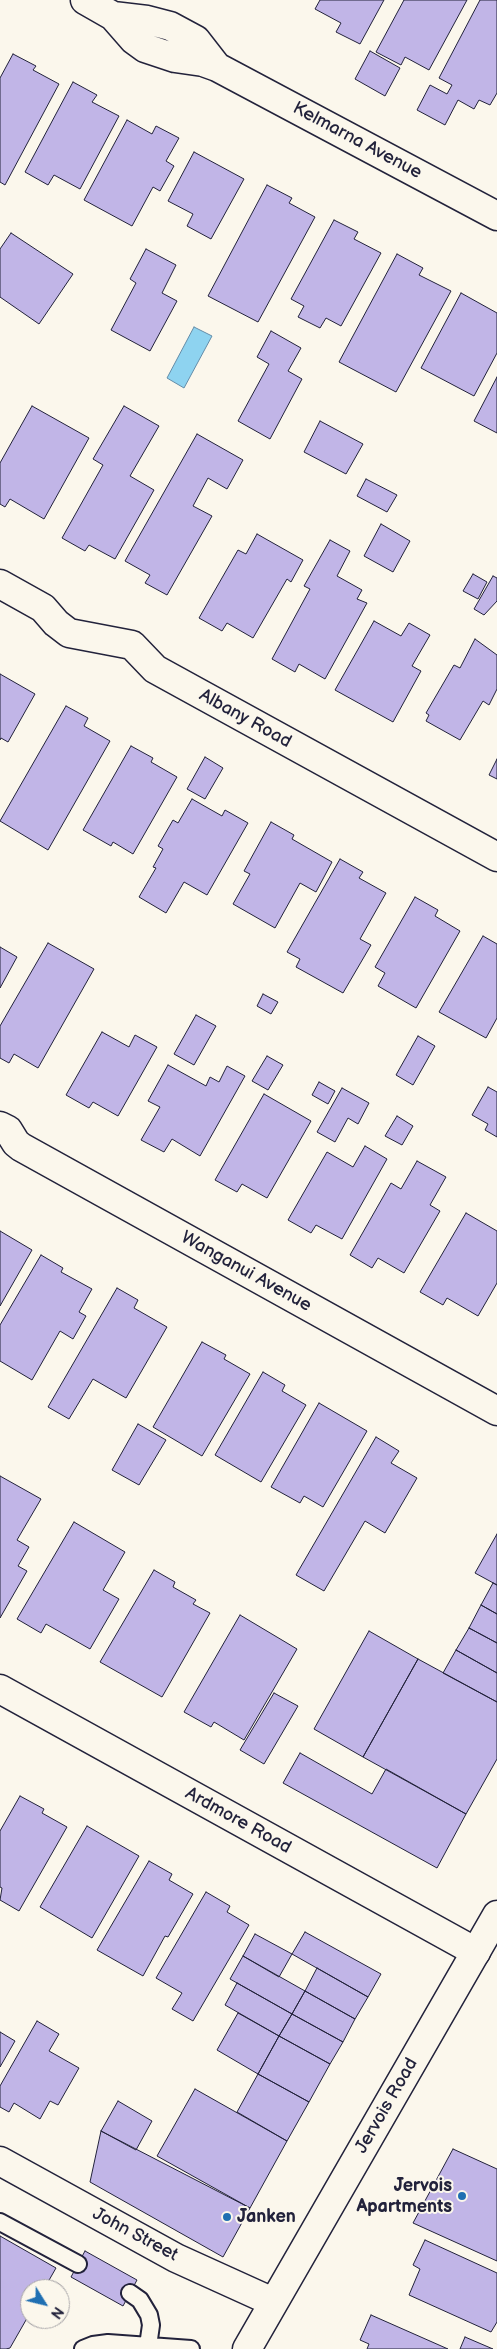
<!DOCTYPE html>
<style>
body{margin:0}
#map{position:relative;width:497px;height:2349px;overflow:hidden;background:#fbf7ec;font-family:"Balsamiq Sans",sans-serif}
canvas{display:block}
.north{position:absolute;left:20px;top:2279px;width:50px;height:50px;box-sizing:border-box;background:#fbf7ec;border:1px solid #a4a2a5;border-radius:50%;rotate:126deg;font-size:14px;font-weight:700;line-height:20px;text-align:center;color:#22223b}
.north::after{content:'';display:block;margin:auto;width:18px;height:22px;background:#1f6fb2;clip-path:polygon(50% 0,100% 100%,50% 72%,0 100%)}
</style>
<div id="map">
<canvas width="497" height="2349"></canvas>
<div class="north">N</div>
</div>
<script>
const context = document.querySelector('canvas').getContext('2d');
context.lineJoin = 'round';
function fill(path, color) { context.fillStyle = color; context.fill(path, 'evenodd'); }
const shape = rows => new Path2D(rows.map(r => 'M' + r).join(''));
function stroke(path, color, width, dash) { context.strokeStyle = color; context.lineWidth = width; context.lineCap = dash ? 'butt' : 'round'; context.setLineDash(dash || []); context.stroke(path); }
function write(font, color, halo, rows, align = 'center') {
  context.font = font + ' "Balsamiq Sans",sans-serif'; context.lineWidth = 4; context.setLineDash([]); context.textBaseline = 'middle'; context.strokeStyle = halo; context.fillStyle = color; for (const [text, x, y, turn = 0] of rows) {
    context.save(); context.translate(x, y); context.rotate((+turn || 0) * Math.PI / 180); context.textAlign = isNaN(turn) ? turn : align; if (halo) context.strokeText(text, 0, 0); context.fillText(text, 0, 0); context.restore();
  }
}
const water = shape([
 [194,327,212,336,184,388,167,378,194,327]
]);
const building = shape([
 [320,0,384,0,360,44,336,32,341,23,315,9,320,0],
 [404,0,467,0,429,70,405,57,401,65,376,52,404,0],
 [480,0,497,0,497,93,490,105,479,100,474,109,458,100,445,125,417,110,430,85,447,94,452,85,439,78,480,0],
 [370,51,400,68,385,96,355,79,370,51],
 [13,54,36,66,33,70,59,84,5,185,0,182,0,78,13,54],
 [73,82,97,95,92,102,119,116,80,189,54,175,48,185,25,172,73,82],
 [127,120,152,134,156,126,179,138,166,161,174,166,160,191,153,187,132,226,84,200,127,120],
 [194,152,244,179,211,239,187,226,193,214,168,201,194,152],
 [267,185,292,198,289,203,315,217,258,322,208,296,267,185],
 [334,220,358,232,354,239,381,253,341,326,326,318,320,328,298,317,304,306,291,299,334,220],
 [11,233,73,274,39,324,0,297,0,249,11,233],
 [146,249,176,265,162,293,177,301,150,351,111,330,136,283,130,279,146,249],
 [397,254,423,268,419,275,451,291,396,392,339,362,397,254],
 [461,293,497,313,497,353,474,396,421,368,461,293],
 [271,331,301,348,288,371,302,379,270,439,238,421,269,364,257,357,271,331],
 [497,377,497,433,474,421,497,377],
 [32,406,89,438,44,519,10,499,5,507,0,504,0,463,32,406],
 [124,406,159,426,130,476,154,490,115,559,89,545,85,551,62,538,103,465,93,459,124,406],
 [320,421,363,444,346,474,304,452,320,421],
 [197,434,243,460,227,489,208,478,193,506,212,516,167,595,145,583,150,575,125,561,197,434],
 [366,479,397,495,387,512,357,496,366,479],
 [381,524,410,541,393,572,364,556,381,524],
 [257,534,303,560,291,582,287,579,253,638,227,623,222,631,199,618,238,550,246,554,257,534],
 [330,540,350,551,337,576,362,590,357,599,367,603,325,679,299,664,295,672,272,659,310,589,304,586,330,540],
 [473,574,487,582,478,599,463,591,473,574],
 [493,576,497,578,497,601,484,615,474,609,493,576],
 [374,621,401,636,409,623,430,635,412,666,421,671,393,722,335,690,374,621],
 [475,639,497,655,497,689,489,705,483,701,460,740,426,721,429,715,426,713,454,665,460,668,475,639],
 [0,674,35,694,8,742,1,738,0,740,0,674],
 [66,706,88,718,84,726,110,741,48,850,0,821,66,706],
 [131,746,153,758,151,762,177,777,133,854,113,842,111,846,83,830,131,746],
 [205,757,223,768,205,799,187,789,205,757],
 [497,759,497,779,489,775,497,759],
 [192,799,222,816,225,810,248,823,207,895,184,882,166,913,139,897,156,868,153,867,163,849,158,846,173,820,178,823,192,799],
 [271,822,294,835,292,839,332,862,316,892,300,883,275,928,233,904,250,874,244,871,271,822],
 [340,859,363,872,359,878,386,893,360,939,371,945,343,993,296,967,300,959,287,952,340,859],
 [415,897,438,910,435,916,460,931,416,1008,378,986,385,973,375,967,415,897],
 [483,936,497,944,497,1018,486,1038,439,1012,483,936],
 [48,943,94,969,38,1068,14,1054,9,1063,0,1058,0,1026,48,943],
 [0,947,17,957,0,988,0,947],
 [263,994,278,1002,271,1014,257,1006,263,994],
 [196,1015,216,1026,194,1065,174,1054,196,1015],
 [102,1032,129,1047,135,1035,157,1047,118,1116,93,1102,89,1108,66,1095,102,1032],
 [418,1036,435,1046,413,1085,396,1075,418,1036],
 [267,1056,283,1065,268,1090,252,1081,267,1056],
 [168,1065,206,1086,210,1077,219,1082,227,1066,245,1076,200,1156,172,1139,164,1152,141,1140,160,1107,148,1101,168,1065],
 [319,1082,335,1091,328,1104,312,1095,319,1082],
 [488,1087,497,1092,497,1137,485,1130,488,1124,472,1115,488,1087],
 [342,1088,369,1103,358,1124,348,1118,335,1142,317,1132,342,1088],
 [264,1094,311,1121,267,1198,242,1184,237,1192,215,1180,264,1094],
 [397,1116,413,1126,402,1145,385,1136,397,1116],
 [365,1146,387,1159,342,1239,316,1225,311,1233,288,1220,327,1152,353,1167,365,1146],
 [417,1161,446,1177,430,1205,440,1211,404,1273,378,1258,372,1268,350,1255,391,1183,401,1189,417,1161],
 [466,1213,497,1231,497,1283,478,1316,447,1298,443,1305,420,1292,466,1213],
 [0,1231,32,1250,0,1306,0,1231],
 [41,1255,63,1268,61,1272,92,1289,79,1312,86,1316,73,1339,60,1331,32,1380,0,1361,0,1325,41,1255],
 [117,1288,138,1300,134,1308,167,1327,126,1398,93,1379,69,1419,48,1407,117,1288],
 [202,1342,226,1355,224,1359,250,1374,202,1456,153,1427,202,1342],
 [263,1372,285,1385,282,1391,306,1405,261,1482,215,1455,263,1372],
 [319,1403,367,1431,323,1507,304,1496,300,1503,271,1487,319,1403],
 [138,1424,166,1440,139,1485,112,1470,138,1424],
 [376,1437,399,1451,391,1463,417,1478,385,1533,365,1521,324,1591,296,1575,376,1437],
 [0,1476,41,1499,17,1540,29,1547,18,1566,27,1571,0,1618,0,1476],
 [74,1522,125,1552,103,1590,119,1599,90,1649,46,1624,41,1633,17,1619,74,1522],
 [497,1534,497,1585,475,1573,497,1534],
 [154,1570,175,1582,173,1587,196,1600,193,1604,210,1613,162,1697,100,1662,154,1570],
 [493,1583,497,1585,497,1614,481,1605,493,1583],
 [481,1605,497,1614,497,1643,469,1628,481,1605],
 [240,1615,297,1649,244,1740,214,1722,211,1727,184,1712,240,1615],
 [469,1628,497,1643,497,1673,456,1650,469,1628],
 [369,1631,418,1659,363,1757,314,1729,369,1631],
 [456,1650,497,1673,497,1702,443,1673,456,1650],
 [418,1659,497,1702,497,1759,466,1814,363,1757,418,1659],
 [274,1693,298,1706,264,1764,240,1750,274,1693],
 [300,1753,372,1794,386,1769,466,1814,437,1868,283,1783,300,1753],
 [20,1796,44,1809,42,1813,67,1827,19,1911,0,1900,2,1888,0,1887,0,1831,20,1796],
 [87,1826,139,1856,92,1938,40,1907,87,1826],
 [149,1861,172,1874,169,1880,193,1894,168,1937,165,1936,143,1976,97,1950,149,1861],
 [206,1892,230,1906,227,1912,249,1925,193,2021,172,2009,182,1993,156,1978,206,1892],
 [305,1932,381,1974,368,1997,292,1954,305,1932],
 [255,1934,292,1954,279,1977,243,1956,255,1934],
 [243,1956,305,1991,292,2014,230,1979,243,1956],
 [317,1968,368,1997,355,2019,305,1991,317,1968],
 [237,1983,292,2014,279,2036,225,2005,237,1983],
 [305,1991,355,2019,343,2042,292,2014,305,1991],
 [238,2013,279,2036,258,2074,217,2050,238,2013],
 [292,2014,343,2042,330,2064,279,2036,292,2014],
 [37,2021,59,2034,49,2051,79,2068,58,2105,50,2101,40,2119,14,2103,9,2112,0,2107,0,2086,37,2021],
 [0,2032,15,2041,0,2067,0,2032],
 [279,2036,330,2064,309,2102,258,2074,279,2036],
 [258,2074,309,2102,287,2141,237,2112,258,2074],
 [195,2089,287,2141,250,2208,157,2156,195,2089],
 [118,2101,152,2121,136,2150,101,2131,118,2101],
 [101,2131,250,2208,223,2257,90,2182,101,2131],
 [453,2149,497,2169,497,2261,413,2223,453,2149],
 [0,2236,56,2268,44,2289,30,2289,30,2313,10,2348,6,2349,0,2349,0,2236],
 [425,2240,497,2273,497,2322,491,2332,409,2295,420,2269,413,2265,425,2240],
 [85,2251,137,2280,123,2306,71,2277,85,2251],
 [371,2315,448,2349,367,2349,369,2344,360,2340,371,2315],
 [465,2337,493,2349,460,2349,465,2337]
]);
const service = shape([
 [0,2222,78,2264],
 [130,2293,140,2300,149,2315,151,2325,148,2346],
 [83,2349,93,2345,108,2343,191,2349]
]);
const minor = shape([
 [0,584,43,608,56,623,69,633,132,645,155,669,497,857],
 [0,1126,8,1130,16,1143,21,1147,497,1411],
 [0,1689,476,1952],
 [0,2161,176,2258,273,2302]
]);
const tertiary = shape([
 [85,0,113,16,134,40,145,48,175,58,203,62,217,67,497,216],
 [113,16,147,20,170,26,196,40,217,67]
]);
const secondary = shape([
 [247,2349,497,1915]
]);
const markers = [
 [462,2196,5,"#1f6fb2"],
 [227,2217,5,"#1f6fb2"]
];
const streetNames = [
 ["Kelmarna Avenue",357,141,28],
 ["Albany Road",245,719,29],
 ["Wanganui Avenue",246,1272,29],
 ["Ardmore Road",238,1821,29],
 ["Jervois Road",387,2106,-60],
 ["John Street",135,2235,28]
];
const poiNames = [
 ["Jervois",452,2186],
 ["Apartments",452,2207],
 ["Janken",237,2217,"left"]
];
fill(water, '#8ed3f0');
stroke(water, '#638ca8', 1);
fill(building, '#c1b5e7');
stroke(building, '#22223b', 1);
stroke(service, '#22223b', 20);
stroke(minor, '#22223b', 31);
stroke(tertiary, '#22223b', 31);
stroke(secondary, '#22223b', 31);
stroke(service, '#fbf7ec', 16);
stroke(minor, '#fbf7ec', 28);
stroke(tertiary, '#fbf7ec', 28);
stroke(secondary, '#fbf7ec', 28);
for (const [x, y, r, color] of markers) { const dot = new Path2D(); dot.arc(x, y, r, 0, 2 * Math.PI); context.fillStyle = color; context.fill(dot); stroke(dot, '#fbf7ec', 2); }
write('18px', '#22223b', '#fbf7ec', streetNames);
write('bold 18px', '#22223b', '#fbf7ec', poiNames, 'right');
</script>
